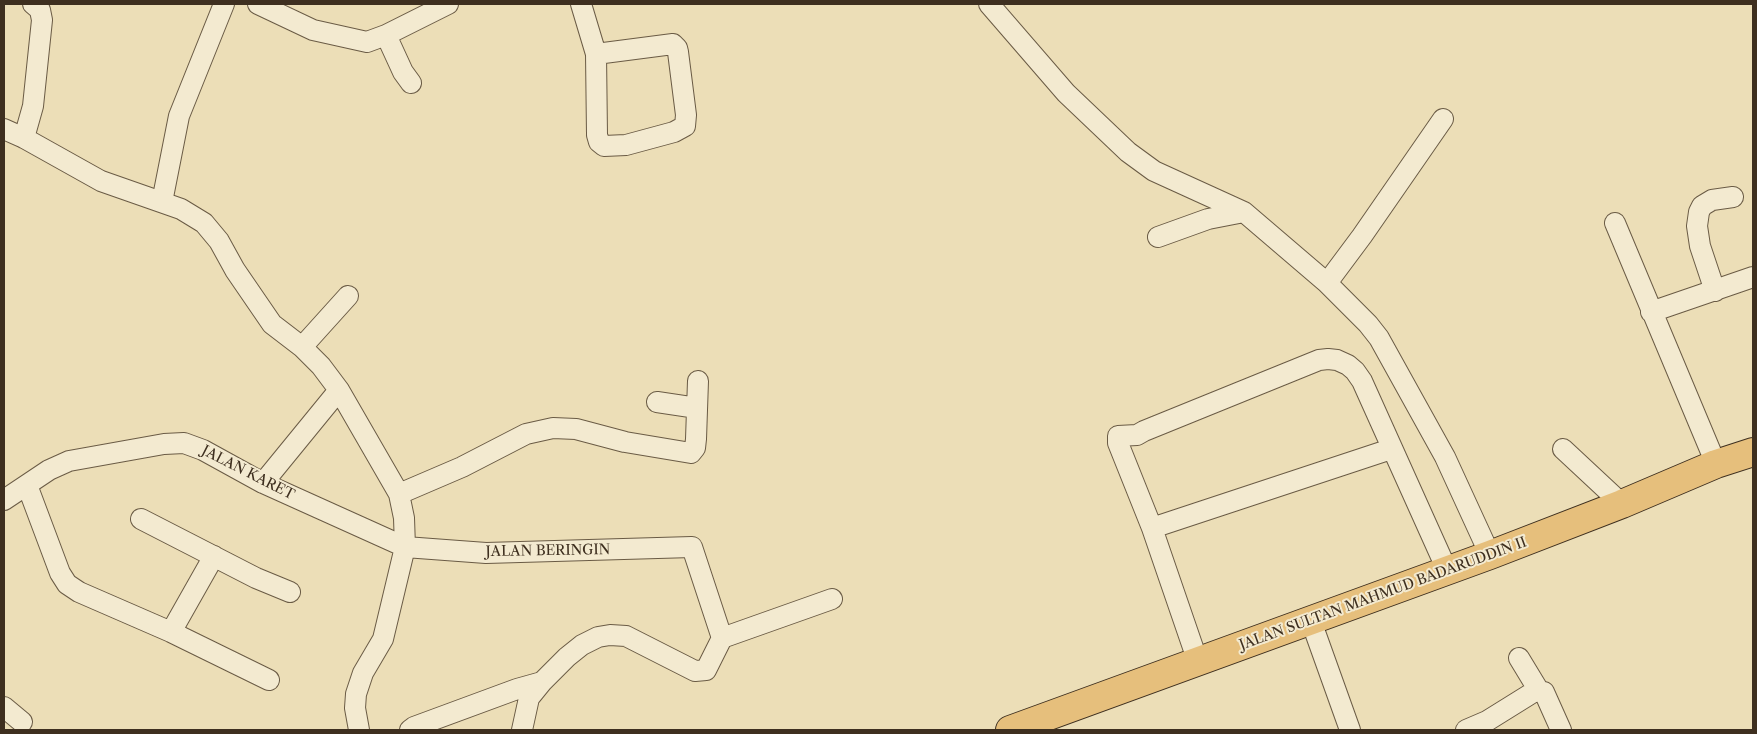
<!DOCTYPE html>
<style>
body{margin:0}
#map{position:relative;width:1757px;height:734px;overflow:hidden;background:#ecdeb7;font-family:"Libre Caslon Text",serif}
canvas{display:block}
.frame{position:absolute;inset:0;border:5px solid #3e2f1f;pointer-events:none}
</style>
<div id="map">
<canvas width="1757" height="734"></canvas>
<div class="frame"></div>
</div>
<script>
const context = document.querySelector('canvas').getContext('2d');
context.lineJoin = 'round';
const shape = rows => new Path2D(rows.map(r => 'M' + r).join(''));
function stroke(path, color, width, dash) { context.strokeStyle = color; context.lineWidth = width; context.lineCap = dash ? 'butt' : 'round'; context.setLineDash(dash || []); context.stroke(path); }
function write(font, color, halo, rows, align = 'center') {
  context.font = font + ' "Libre Caslon Text",serif'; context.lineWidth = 4; context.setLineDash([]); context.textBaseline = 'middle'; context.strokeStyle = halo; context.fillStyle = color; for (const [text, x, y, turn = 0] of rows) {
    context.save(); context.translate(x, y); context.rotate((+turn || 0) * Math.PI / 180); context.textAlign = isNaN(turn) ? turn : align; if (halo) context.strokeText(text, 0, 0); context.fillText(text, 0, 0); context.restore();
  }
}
const minor = shape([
 [258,4,313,30,367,42,386,35,448,4],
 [581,4,596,54,597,135,599,142,604,146,626,145,674,132,685,126,686,115,678,52,677,48,673,44,596,54],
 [989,4,1066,93,1128,152,1154,171,1244,212,1327,283,1368,324,1379,338,1445,457,1490,555],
 [386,35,403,72,411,83],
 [4,129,24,138,101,181,181,209,204,223,219,241,235,270,272,324,302,347,321,366,339,390,399,494,404,518,405,547,383,639,363,673,356,694,355,708,359,730],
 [24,138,33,106,42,20,40,10,33,4],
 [162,202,179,116,224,4],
 [1615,223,1716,464],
 [1158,237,1208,219,1244,212],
 [1327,283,1362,236,1443,119],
 [1715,291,1700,246,1697,226,1699,212,1702,206,1712,200,1733,197],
 [1651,312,1753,277],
 [302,347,348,296],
 [657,402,697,408],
 [1563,449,1622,504],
 [263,483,339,390],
 [27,485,60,573,67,584,79,592,171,632,269,680],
 [399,494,462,467,526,434,553,428,576,429,625,442,691,453,695,448,696,439,698,381],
 [4,500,49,470,69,461,164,444,184,443,203,450,263,483,405,547,486,553,692,547,722,638,706,670,695,671,626,636,610,635,598,637,582,645,567,657,542,682,529,698,522,730],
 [141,519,256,578,290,592],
 [1152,528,1391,449],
 [1311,621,1350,730],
 [171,632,214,556],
 [722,638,832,599],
 [1519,658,1539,691],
 [1198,662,1152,528,1118,443,1118,436,1137,435,1144,431,1319,360,1328,359,1337,360,1348,365,1355,371,1362,381,1447,570],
 [4,707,22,722],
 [410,730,414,727,517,689,542,682],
 [1466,730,1487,721,1532,693,1539,691,1544,692,1561,730]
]);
const highway = shape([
 [1010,730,1490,555,1622,504,1716,464,1753,452]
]);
const streetNames = [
 ["JALAN KARET",248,473,27],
 ["JALAN BERINGIN",548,551,-1],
 ["JALAN SULTAN MAHMUD BADARUDDIN II",1383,594,-20]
];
stroke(minor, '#6a5b45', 22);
stroke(highway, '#3e2f1f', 30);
stroke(minor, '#f3ead0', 20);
stroke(highway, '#e6bf7c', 28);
write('14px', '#3e2f1f', '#f3ead0', streetNames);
</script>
